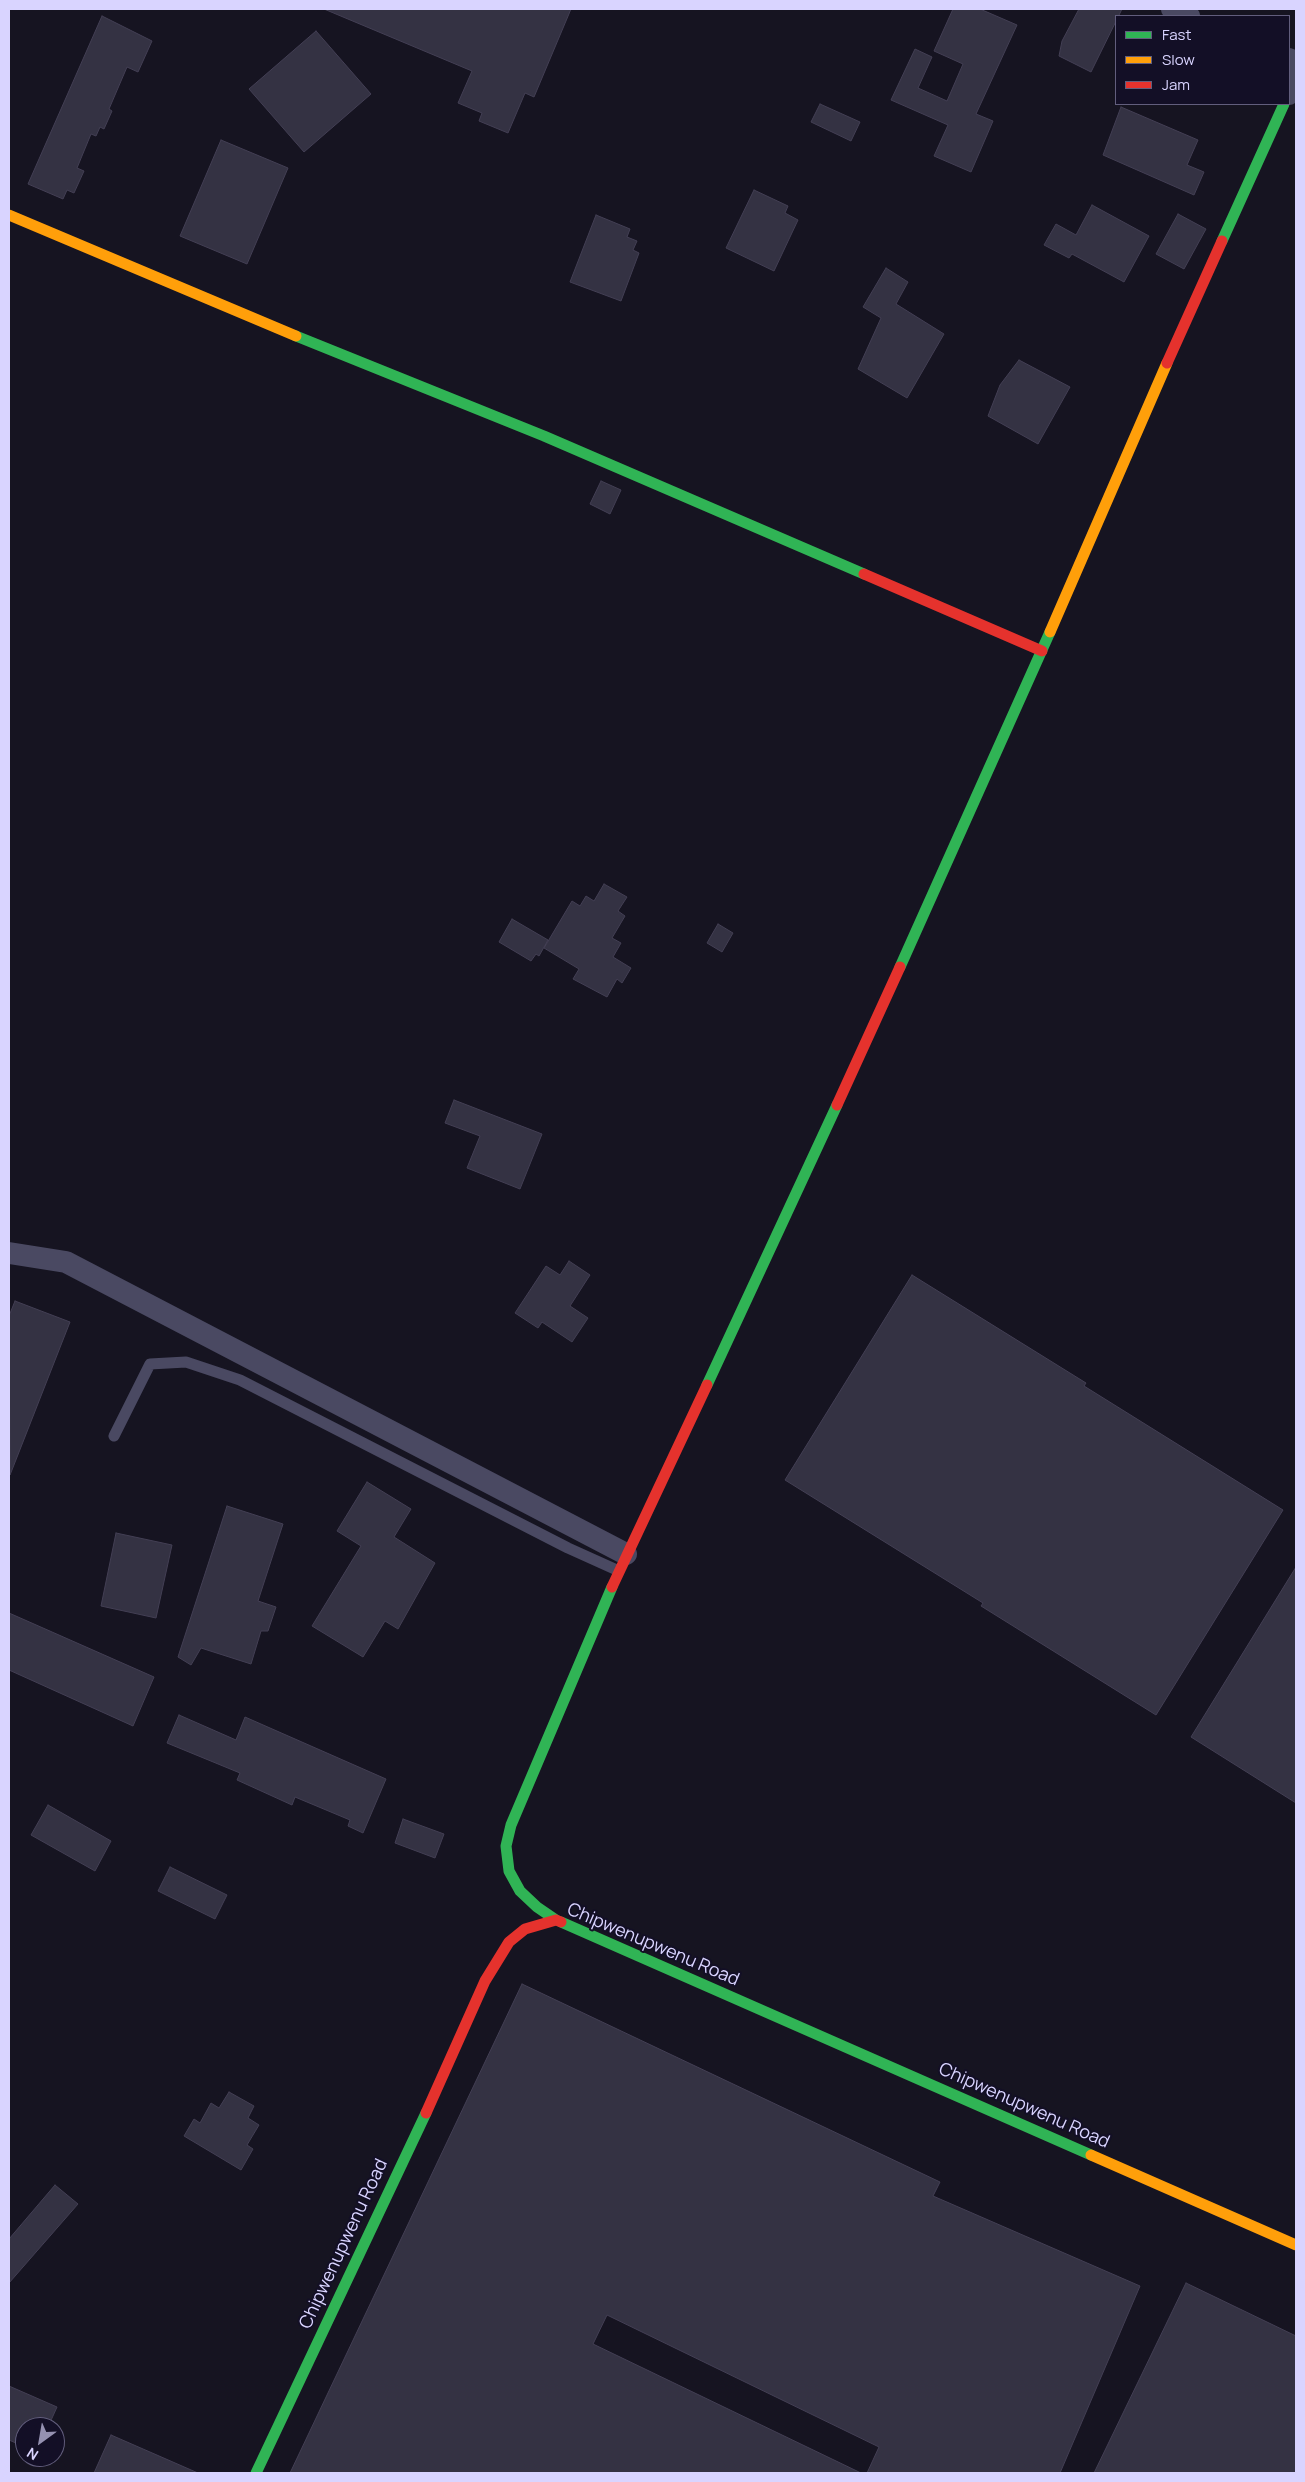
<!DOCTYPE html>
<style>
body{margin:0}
#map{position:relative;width:1305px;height:2482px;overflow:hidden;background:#161421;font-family:Manrope,sans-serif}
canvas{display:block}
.frame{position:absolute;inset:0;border:10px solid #d9d4ff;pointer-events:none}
.legend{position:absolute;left:1115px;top:15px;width:175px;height:90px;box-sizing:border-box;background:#130f26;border:1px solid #625e7d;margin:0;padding:6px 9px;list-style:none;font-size:15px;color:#d9d4ff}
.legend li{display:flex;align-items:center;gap:10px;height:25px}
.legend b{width:25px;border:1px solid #625e7d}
.north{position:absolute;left:15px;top:2417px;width:50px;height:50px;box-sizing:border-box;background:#130f26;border:1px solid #625e7d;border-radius:50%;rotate:212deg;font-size:14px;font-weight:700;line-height:20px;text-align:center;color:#d9d4ff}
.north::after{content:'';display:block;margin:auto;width:18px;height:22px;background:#9591b1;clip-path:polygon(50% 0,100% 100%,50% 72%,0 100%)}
</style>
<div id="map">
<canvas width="1305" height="2482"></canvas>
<div class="frame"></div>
<ul class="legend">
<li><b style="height:6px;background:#30b455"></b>Fast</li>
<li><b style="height:6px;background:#ff9f0a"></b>Slow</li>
<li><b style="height:6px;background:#e5322d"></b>Jam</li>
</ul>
<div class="north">N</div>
</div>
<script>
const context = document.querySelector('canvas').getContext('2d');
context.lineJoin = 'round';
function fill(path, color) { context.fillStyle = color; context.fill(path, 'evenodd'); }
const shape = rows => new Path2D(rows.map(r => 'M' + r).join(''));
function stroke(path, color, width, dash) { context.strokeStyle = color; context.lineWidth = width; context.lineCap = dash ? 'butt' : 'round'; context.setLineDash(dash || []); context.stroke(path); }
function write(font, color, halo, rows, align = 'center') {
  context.font = font + ' Manrope,sans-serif'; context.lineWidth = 4; context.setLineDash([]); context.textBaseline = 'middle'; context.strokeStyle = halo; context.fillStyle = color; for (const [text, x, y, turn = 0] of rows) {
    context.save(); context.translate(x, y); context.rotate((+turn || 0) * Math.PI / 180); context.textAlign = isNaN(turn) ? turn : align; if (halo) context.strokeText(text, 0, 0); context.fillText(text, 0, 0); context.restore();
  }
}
const building = shape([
 [324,9,571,9,534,97,525,93,508,133,479,121,482,113,458,103,472,71,324,9],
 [953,9,980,9,1017,25,976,114,993,121,971,172,934,156,948,125,891,100,915,49,932,57,918,88,947,101,963,64,934,51,953,9],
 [1079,9,1122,9,1091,72,1059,56,1062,41,1079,9],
 [102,16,152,41,138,72,127,67,109,109,112,111,104,129,100,127,96,136,91,134,77,168,84,171,74,193,67,190,63,199,28,184,102,16],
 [316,31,371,94,304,152,249,89,316,31],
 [820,104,860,122,851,141,811,122,820,104],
 [1121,107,1198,140,1187,165,1204,172,1194,195,1103,155,1121,107],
 [221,140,288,168,247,264,180,236,221,140],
 [754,190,788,206,785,213,798,220,774,271,726,248,754,190],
 [1092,205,1149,236,1124,282,1072,254,1069,258,1044,245,1056,224,1076,235,1092,205],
 [1178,214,1206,229,1184,269,1156,254,1178,214],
 [596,215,630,229,627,237,637,241,633,250,639,253,621,301,570,282,596,215],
 [886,268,908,282,896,304,944,334,907,398,858,369,881,318,863,307,886,268],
 [1019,360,1070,387,1038,444,988,416,1000,385,1019,360],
 [601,481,621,490,610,514,590,504,601,481],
 [604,884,627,897,618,911,625,916,612,938,621,943,613,957,631,968,622,983,617,979,607,997,573,979,579,969,544,948,572,901,580,906,586,896,594,901,604,884],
 [512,919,548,940,539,956,536,954,531,961,499,942,512,919],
 [718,924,733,933,722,952,707,943,718,924],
 [454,1100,542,1134,520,1189,467,1168,480,1136,445,1123,454,1100],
 [569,1261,590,1275,570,1306,588,1318,572,1342,542,1322,538,1328,515,1313,546,1266,560,1275,569,1261],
 [912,1275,1086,1383,1084,1386,1283,1510,1156,1715,981,1606,983,1603,785,1480,912,1275],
 [15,1301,70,1322,10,1475,9,1316,15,1301],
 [367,1482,411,1509,394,1537,435,1563,398,1629,385,1621,363,1657,312,1626,361,1546,337,1531,367,1482],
 [227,1506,283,1524,258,1601,276,1607,268,1631,261,1631,251,1664,201,1648,191,1665,178,1657,227,1506],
 [116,1533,172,1545,156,1618,101,1606,116,1533],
 [1296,1567,1296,1803,1191,1737,1296,1567],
 [9,1613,154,1677,133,1726,9,1670,9,1613],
 [179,1715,236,1740,245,1717,386,1779,363,1833,348,1826,350,1820,295,1797,292,1805,237,1780,240,1773,167,1743,179,1715],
 [48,1805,111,1841,95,1871,31,1835,48,1805],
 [403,1819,444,1834,435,1858,395,1843,403,1819],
 [170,1867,227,1895,215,1919,158,1891,170,1867],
 [522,1984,940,2182,933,2196,1140,2286,1060,2473,867,2473,879,2447,607,2315,593,2344,861,2473,290,2473,522,1984],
 [229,2092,254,2106,248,2118,259,2125,247,2145,253,2149,241,2170,184,2136,194,2119,200,2123,211,2103,219,2108,229,2092],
 [55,2185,78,2204,9,2283,9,2239,55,2185],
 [1186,2283,1296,2336,1296,2473,1094,2473,1186,2283],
 [9,2386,57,2407,48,2427,25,2427,25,2447,9,2440,9,2386],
 [111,2435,198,2473,94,2473,111,2435]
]);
const lane = shape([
 [114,1436,150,1364,186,1362,240,1380,568,1548,619,1571]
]);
const street = shape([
 [1172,9,1189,16],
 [1289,59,1296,62],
 [1289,94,1296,78],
 [9,1253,66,1262,626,1554]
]);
const fast = shape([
 [1222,241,1284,104],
 [296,336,544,436,864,574],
 [900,967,1050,632],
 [707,1385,837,1105],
 [556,1920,537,1907,520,1891,509,1871,506,1846,511,1825,612,1587],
 [561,1922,1091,2155],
 [256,2473,426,2113]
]);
const slow = shape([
 [9,215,296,336],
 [1050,632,1167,363],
 [1091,2155,1296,2245]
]);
const jam = shape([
 [1167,363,1222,241],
 [864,574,1042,651],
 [837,1105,900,967],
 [612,1587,707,1385],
 [426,2113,485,1981,509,1942,525,1929,556,1920,561,1922]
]);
const streetNames = [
 ["Chipwenupwenu Road",653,1945,23],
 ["Chipwenupwenu Road",1024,2106,24],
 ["Chipwenupwenu Road",344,2244,-65]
];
fill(building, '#343243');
stroke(building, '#433f54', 1);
stroke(lane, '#4a4962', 11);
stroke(street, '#4a4962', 22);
stroke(fast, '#30b455', 11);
stroke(slow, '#ff9f0a', 11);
stroke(jam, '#e5322d', 11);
write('18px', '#d9d4ff', '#130f26', streetNames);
</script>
